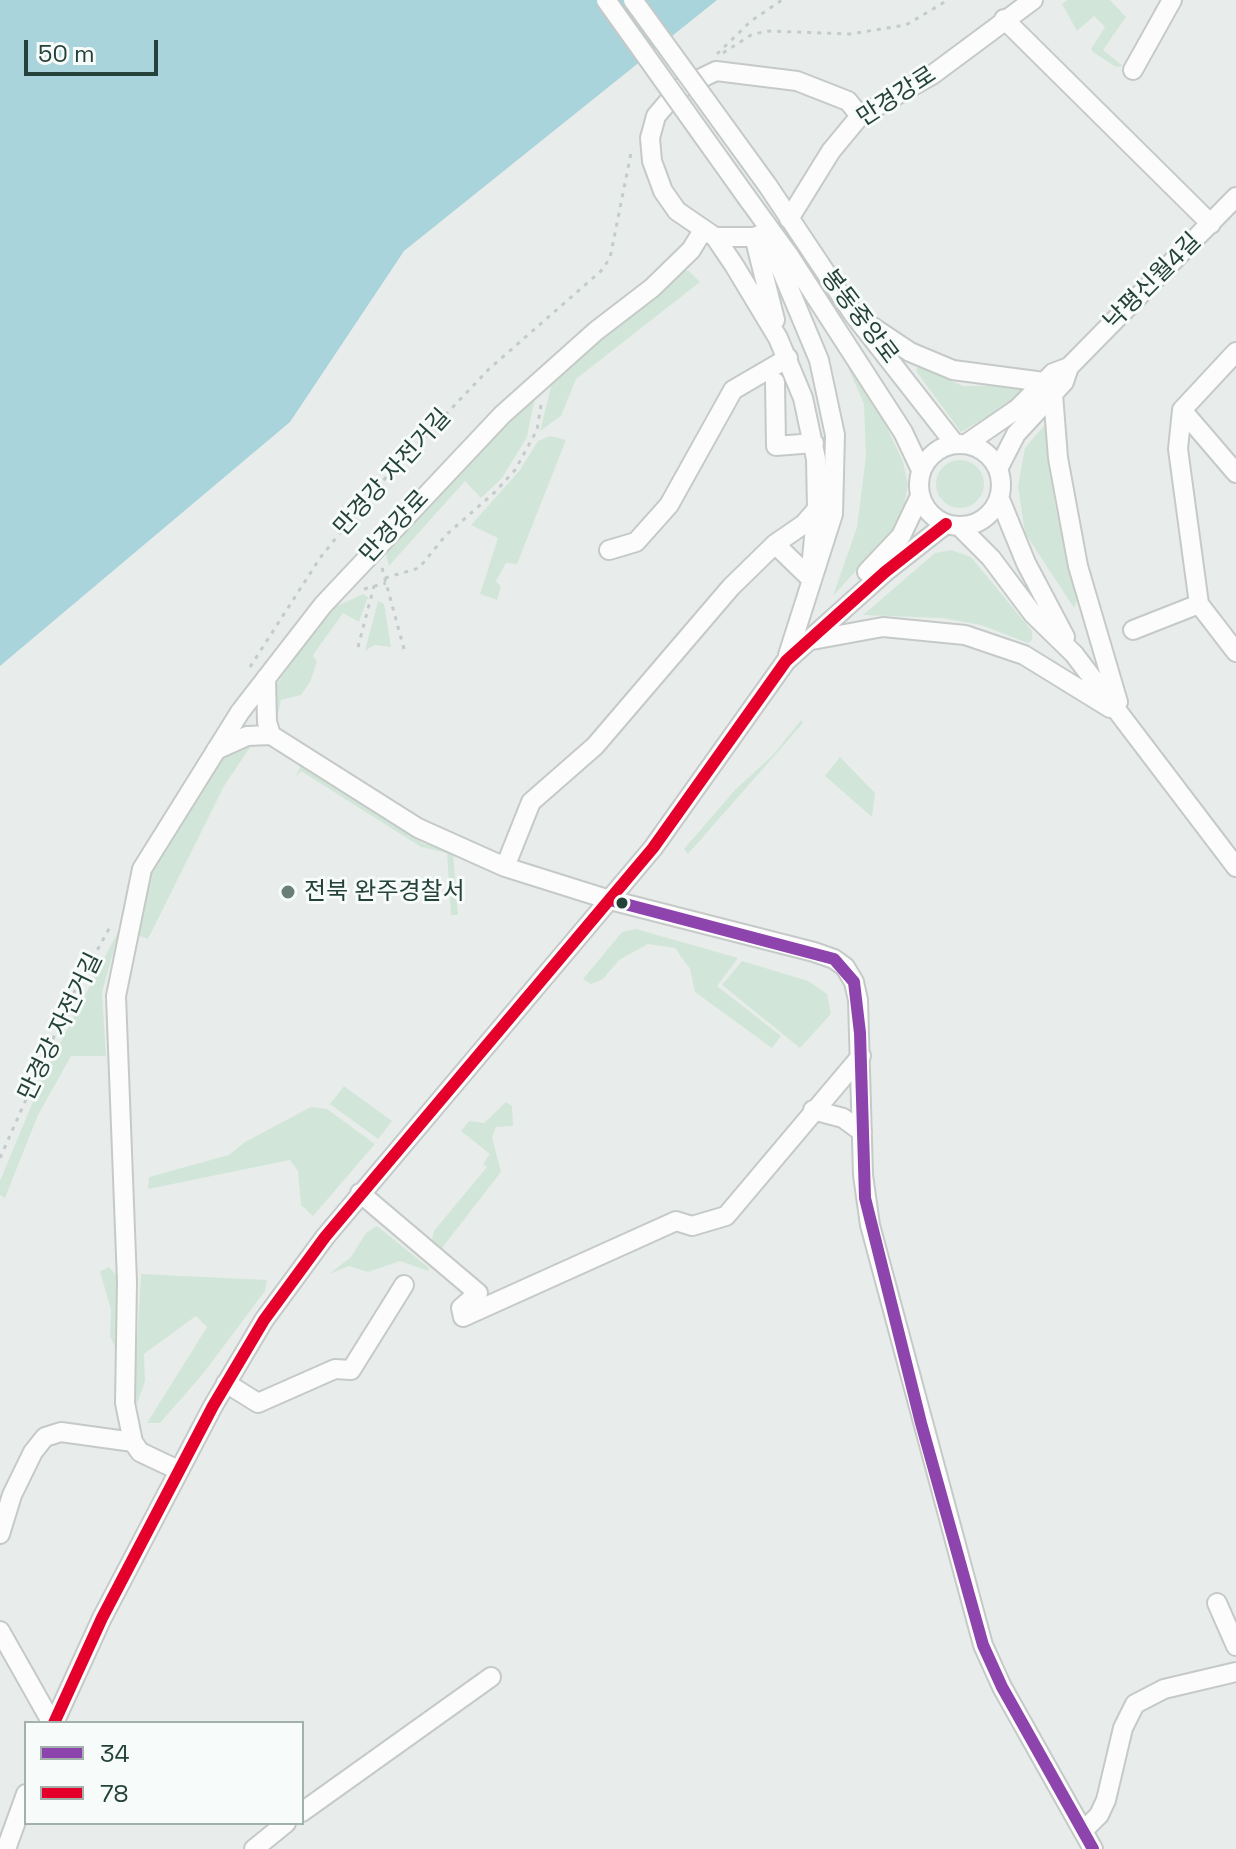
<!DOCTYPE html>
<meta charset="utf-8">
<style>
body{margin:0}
#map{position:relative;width:1236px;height:1849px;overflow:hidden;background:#e8edeb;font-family:"Space Grotesk",sans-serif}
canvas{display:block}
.legend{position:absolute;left:24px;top:1721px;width:280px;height:104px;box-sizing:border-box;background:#f7fbf9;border:2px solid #a3b1ad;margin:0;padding:10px 14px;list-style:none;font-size:24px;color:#24423a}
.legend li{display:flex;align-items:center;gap:16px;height:40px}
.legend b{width:40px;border:2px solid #a3b1ad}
.scale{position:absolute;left:24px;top:40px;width:134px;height:36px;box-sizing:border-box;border:4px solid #24423a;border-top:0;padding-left:10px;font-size:24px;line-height:28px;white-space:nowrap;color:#24423a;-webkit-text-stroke:6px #f7fbf9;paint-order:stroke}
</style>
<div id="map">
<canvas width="1236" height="1849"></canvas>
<ul class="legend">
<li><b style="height:10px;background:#8e44ad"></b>34</li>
<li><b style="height:10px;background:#e4002b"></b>78</li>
</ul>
<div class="scale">50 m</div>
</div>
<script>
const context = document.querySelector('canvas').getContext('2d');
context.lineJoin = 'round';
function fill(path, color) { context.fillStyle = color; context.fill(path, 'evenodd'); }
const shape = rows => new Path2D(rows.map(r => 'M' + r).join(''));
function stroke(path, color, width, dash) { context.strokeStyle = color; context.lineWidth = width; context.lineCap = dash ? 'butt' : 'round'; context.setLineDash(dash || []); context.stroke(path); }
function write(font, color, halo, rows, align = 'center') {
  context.font = font + ' "Space Grotesk","Noto Sans KR",sans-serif'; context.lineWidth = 6; context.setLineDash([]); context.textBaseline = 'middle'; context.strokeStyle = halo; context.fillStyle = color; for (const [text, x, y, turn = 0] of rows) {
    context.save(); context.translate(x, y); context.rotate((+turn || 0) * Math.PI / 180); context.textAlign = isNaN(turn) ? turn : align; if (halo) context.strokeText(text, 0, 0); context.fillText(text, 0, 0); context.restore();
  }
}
const green = shape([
 [1067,0,1110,0,1126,17,1103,50,1123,66,1116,67,1093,52,1091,49,1105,27,1094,16,1077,31,1062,4],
 [680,271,689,271,700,282,576,379,561,416,540,431,553,379],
 [840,349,875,402,903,462,908,485,901,521,833,596,857,527,866,456,864,404],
 [918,366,963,386,1016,386,1022,391,1019,398,961,432,916,371],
 [535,397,527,437,502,478,481,498,465,481,389,566,385,552,465,459],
 [1048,421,1054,500,1077,601,1074,608,1025,533,1018,486,1025,448],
 [550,436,566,440,517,564,506,563,496,581,501,587,497,600,480,594,498,538,471,525,520,470,538,441],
 '936 484a24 24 0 1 1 48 0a24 24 0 1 1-48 0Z',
 [951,550,971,557,1032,631,1032,640,1028,643,981,625,942,618,863,615,935,553],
 [363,594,368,597,359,622,343,613,313,655,317,662,310,682,301,695,281,700,276,722,272,723,271,692,298,654,335,607],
 [378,601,384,604,391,647,374,645,365,651],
 [801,720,803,723,688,854,684,849,735,790,773,755],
 [253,743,224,786,148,939,137,935,150,875,221,754],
 [840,757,875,793,872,817,825,776],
 [301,765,423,843,453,852,458,915,451,915,447,853,421,847,301,771,296,777],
 [120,928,102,992,106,1056,71,1056,38,1115,5,1198,0,1195,0,1181,46,1070],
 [636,929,738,958,717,986,781,1036,772,1048,695,992,690,969,675,948,648,944,619,960,603,979,591,984,583,979,622,932],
 [742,961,808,981,827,994,831,1014,800,1048,722,985],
 [344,1086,392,1121,378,1139,330,1104],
 [506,1102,512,1106,513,1126,496,1127,492,1137,501,1172,442,1248,432,1240,434,1231,487,1167,483,1164,490,1154,461,1131,469,1121,484,1123],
 [311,1107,327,1109,375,1144,313,1216,301,1205,298,1171,290,1160,148,1189,149,1177,229,1155,245,1142],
 [377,1226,429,1268,428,1271,400,1261,368,1272,349,1266,329,1274,351,1257,366,1233],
 [109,1267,116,1275,119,1356,110,1336,111,1310,100,1271],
 [141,1274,267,1280,265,1291,202,1375,160,1423,147,1423,207,1327,196,1316,144,1354,145,1381,137,1404,134,1395]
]);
const water = shape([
 [0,0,717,0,404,251,290,422,0,666]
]);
const path = shape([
 [723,53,751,35,767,31,850,34,906,25,948,0],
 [717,54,751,21,782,0],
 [382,568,404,649],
 [385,578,419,568,446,535,495,492,515,470,537,430,541,405],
 [364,589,386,583],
 [358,647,374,586],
 [250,667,320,558,375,489,489,369,601,271,610,258,632,148],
 [0,1158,72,996,110,927]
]);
const minor = shape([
 [1004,19,1211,224],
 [1133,70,1172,0],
 [768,186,854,315,955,444],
 [748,199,788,254,903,432,921,470],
 [789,219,831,151,860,116,932,75,1033,0],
 [762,235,778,262,819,360,835,435,833,514,788,655],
 [715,237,754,237,764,233],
 [755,240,775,320],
 [868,324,910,352,953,370,1044,382],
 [775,382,776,446,814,443],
 [1053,394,1058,458,1078,566,1118,702],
 [1182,410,1178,449,1199,604,1236,652],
 [1182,410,1236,473],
 [1182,410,1236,352],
 [966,444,1017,409,1053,373,1069,367,1236,197],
 '919 485a41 41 0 1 1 82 0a41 41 0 1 1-82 0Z',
 [998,469,1016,434,1064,382,1069,367],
 [999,497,1026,563,1065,637],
 [959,526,991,558,1033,614,1074,654,1236,867],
 [775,544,810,578],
 [609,550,636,542,669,505,733,390,788,358],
 [867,572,901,536,920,496],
 [810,578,817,508,816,459,803,398,778,338,734,265,715,237,677,211,663,191,652,161,650,138,656,116,679,89,716,71,797,81,848,101,860,116],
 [1133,630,1199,604],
 [812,640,883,627,965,635,1024,655,1110,708],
 [266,678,267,722,271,735,418,828,505,867,610,900,814,952,834,959,845,967,854,982,858,1000,863,1175,870,1225,983,1645,1002,1687,1093,1849],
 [216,750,247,736,271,735],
 [505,867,531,802,595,746,731,587,775,544,804,524,817,509],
 [813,1110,843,1118,862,1132],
 [360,1193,478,1293,461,1308,463,1317,676,1221,692,1226,726,1216,861,1056],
 [226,1383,258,1403,335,1369,351,1370,404,1285],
 [178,1470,140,1452,133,1442,125,1403,127,1282,116,996,142,869,240,712,323,605,502,415,596,331,652,288,691,250,702,232],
 [0,1534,12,1495,33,1452,45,1437,61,1432,133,1442],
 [1217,1603,1236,1646],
 [0,1631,52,1723],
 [54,1723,102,1618,213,1406,264,1320,325,1237,653,848,786,661,885,572,946,524],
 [302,1812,491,1677],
 [1083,1831,1099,1815,1106,1800,1123,1728,1135,1704,1164,1689,1236,1672],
 [6,1849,26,1794],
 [254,1849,286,1823]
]);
const minorBridge = shape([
 [606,0,748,199],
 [633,0,768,186]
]);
const bus1 = shape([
 [610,900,834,959,854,982,860,1033,865,1198,921,1423,983,1645,1002,1687,1093,1849]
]);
const bus2 = shape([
 [54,1723,102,1618,213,1406,264,1320,325,1237,653,848,786,661,885,572,946,524]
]);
const markers = [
 [288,892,8,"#697e78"],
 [622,903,7,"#24423a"]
];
const streetNames = [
 ["만경강로",897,97,-33],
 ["낙평신월4길",1153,282,-45],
 ["봉동중앙로",859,317,53],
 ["만경강 자전거길",393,473,-48],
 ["만경강로",395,527,-47],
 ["만경강 자전거길",61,1027,-64]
];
const poiNames = [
 ["전북 완주경찰서",304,892]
];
fill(green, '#d1e6d8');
fill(water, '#a9d4db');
stroke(minor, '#c5cac8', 22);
stroke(path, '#c3ccca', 3, [4, 6]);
stroke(minor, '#fcfcfc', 18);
stroke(minorBridge, '#c5cac8', 22, []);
stroke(minorBridge, '#fcfcfc', 18);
stroke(bus1, '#8e44ad', 12);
stroke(bus2, '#e4002b', 12);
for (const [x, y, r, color] of markers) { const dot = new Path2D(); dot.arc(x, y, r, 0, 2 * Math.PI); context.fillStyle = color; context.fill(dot); stroke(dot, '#f7fbf9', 3); }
write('24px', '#24423a', '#f7fbf9', streetNames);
write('24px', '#24423a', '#f7fbf9', poiNames, 'left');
</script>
